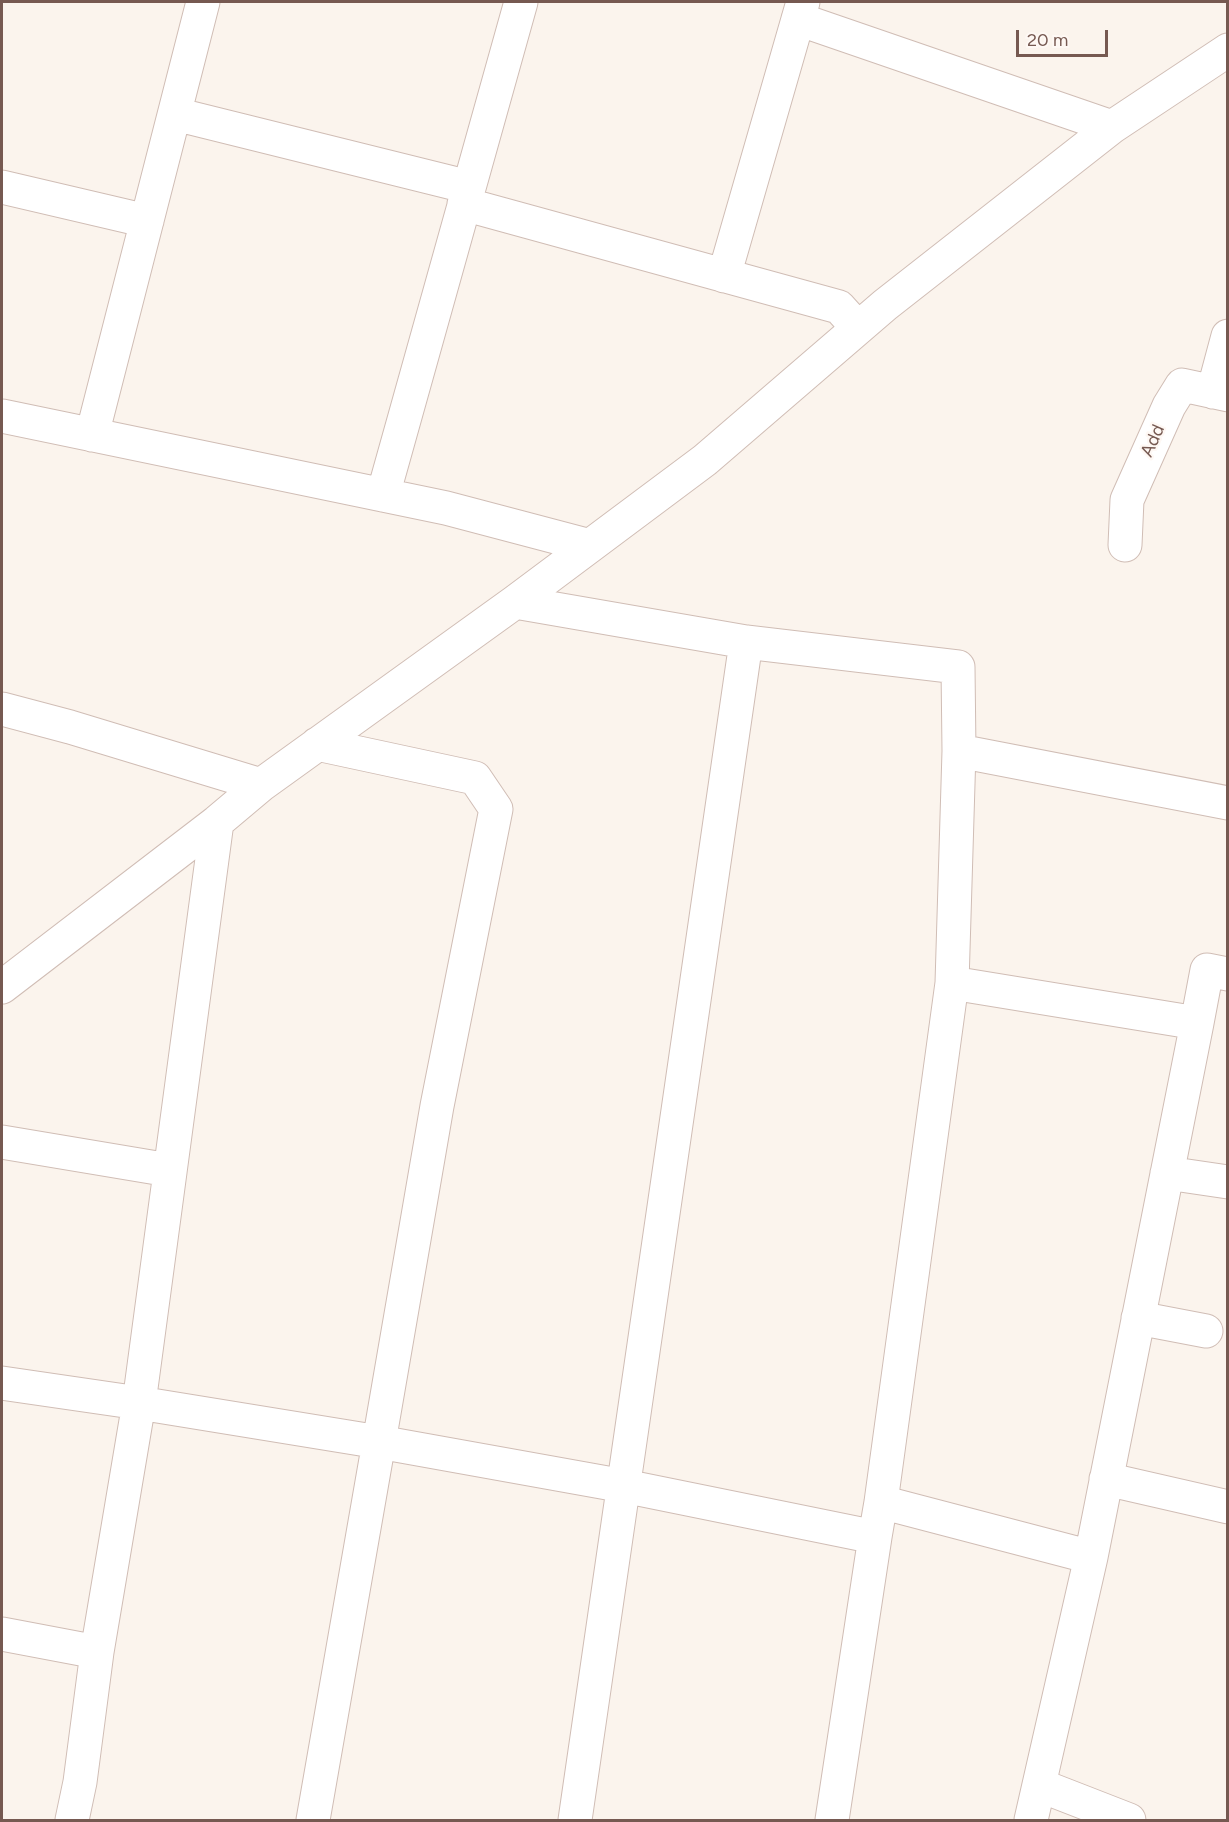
<!DOCTYPE html>
<style>
body{margin:0}
#map{position:relative;width:1229px;height:1822px;overflow:hidden;background:#fbf4ed;font-family:Figtree,sans-serif}
canvas{display:block}
.frame{position:absolute;inset:0;border:3px solid #765951;pointer-events:none}
.scale{position:absolute;left:1016px;top:30px;width:92px;height:27px;box-sizing:border-box;border:3px solid #765951;border-top:0;padding-left:8px;font-size:18px;line-height:21px;white-space:nowrap;color:#765951;-webkit-text-stroke:4px #fef8f4;paint-order:stroke}
</style>
<div id="map">
<canvas width="1229" height="1822"></canvas>
<div class="frame"></div>
<div class="scale">20 m</div>
</div>
<script>
const context = document.querySelector('canvas').getContext('2d');
context.lineJoin = 'round';
const shape = rows => new Path2D(rows.map(r => 'M' + r).join(''));
function stroke(path, color, width, dash) { context.strokeStyle = color; context.lineWidth = width; context.lineCap = dash ? 'butt' : 'round'; context.setLineDash(dash || []); context.stroke(path); }
function write(font, color, halo, rows, align = 'center') {
  context.font = font + ' Figtree,sans-serif'; context.lineWidth = 4.5; context.setLineDash([]); context.textBaseline = 'middle'; context.strokeStyle = halo; context.fillStyle = color; for (const [text, x, y, turn = 0] of rows) {
    context.save(); context.translate(x, y); context.rotate((+turn || 0) * Math.PI / 180); context.textAlign = isNaN(turn) ? turn : align; if (halo) context.strokeText(text, 0, 0); context.fillText(text, 0, 0); context.restore();
  }
}
const minor = shape([
 [798,19,1112,127],
 [175,114,469,187],
 [2,187,147,221],
 [464,204,839,307,858,328],
 [724,276,803,2],
 [1213,392,1228,336],
 [2,416,446,508,590,546],
 [92,435,203,2],
 [383,495,521,2],
 [1125,545,1127,500,1169,406,1182,385,1228,395],
 [2,709,70,727,261,785],
 [959,751,1228,803],
 [217,822,139,1403,379,1442,437,1106,496,809,475,778,317,744],
 [952,983,1197,1023,1207,970,1228,974],
 [2,987,217,822,261,785,515,602,705,460,885,305,1112,127,1228,50],
 [2,1142,169,1170],
 [1167,1173,1228,1182],
 [1138,1318,1206,1331],
 [2,1383,139,1403,97,1652,2,1634],
 [1106,1479,1228,1507],
 [881,1502,1091,1557],
 [1039,1785,1129,1820],
 [72,1820,80,1782,97,1652],
 [313,1820,379,1442,624,1486,875,1537,881,1502,952,983,959,751,958,667,746,642,515,602],
 [575,1820,746,642],
 [832,1820,875,1537],
 [1031,1820,1091,1557,1197,1023]
]);
const streetNames = [
 ["Add",1153,441,-66]
];
stroke(minor, '#d0bdb5', 35);
stroke(minor, '#fff', 33);
write('18px', '#765951', '#fef8f4', streetNames);
</script>
